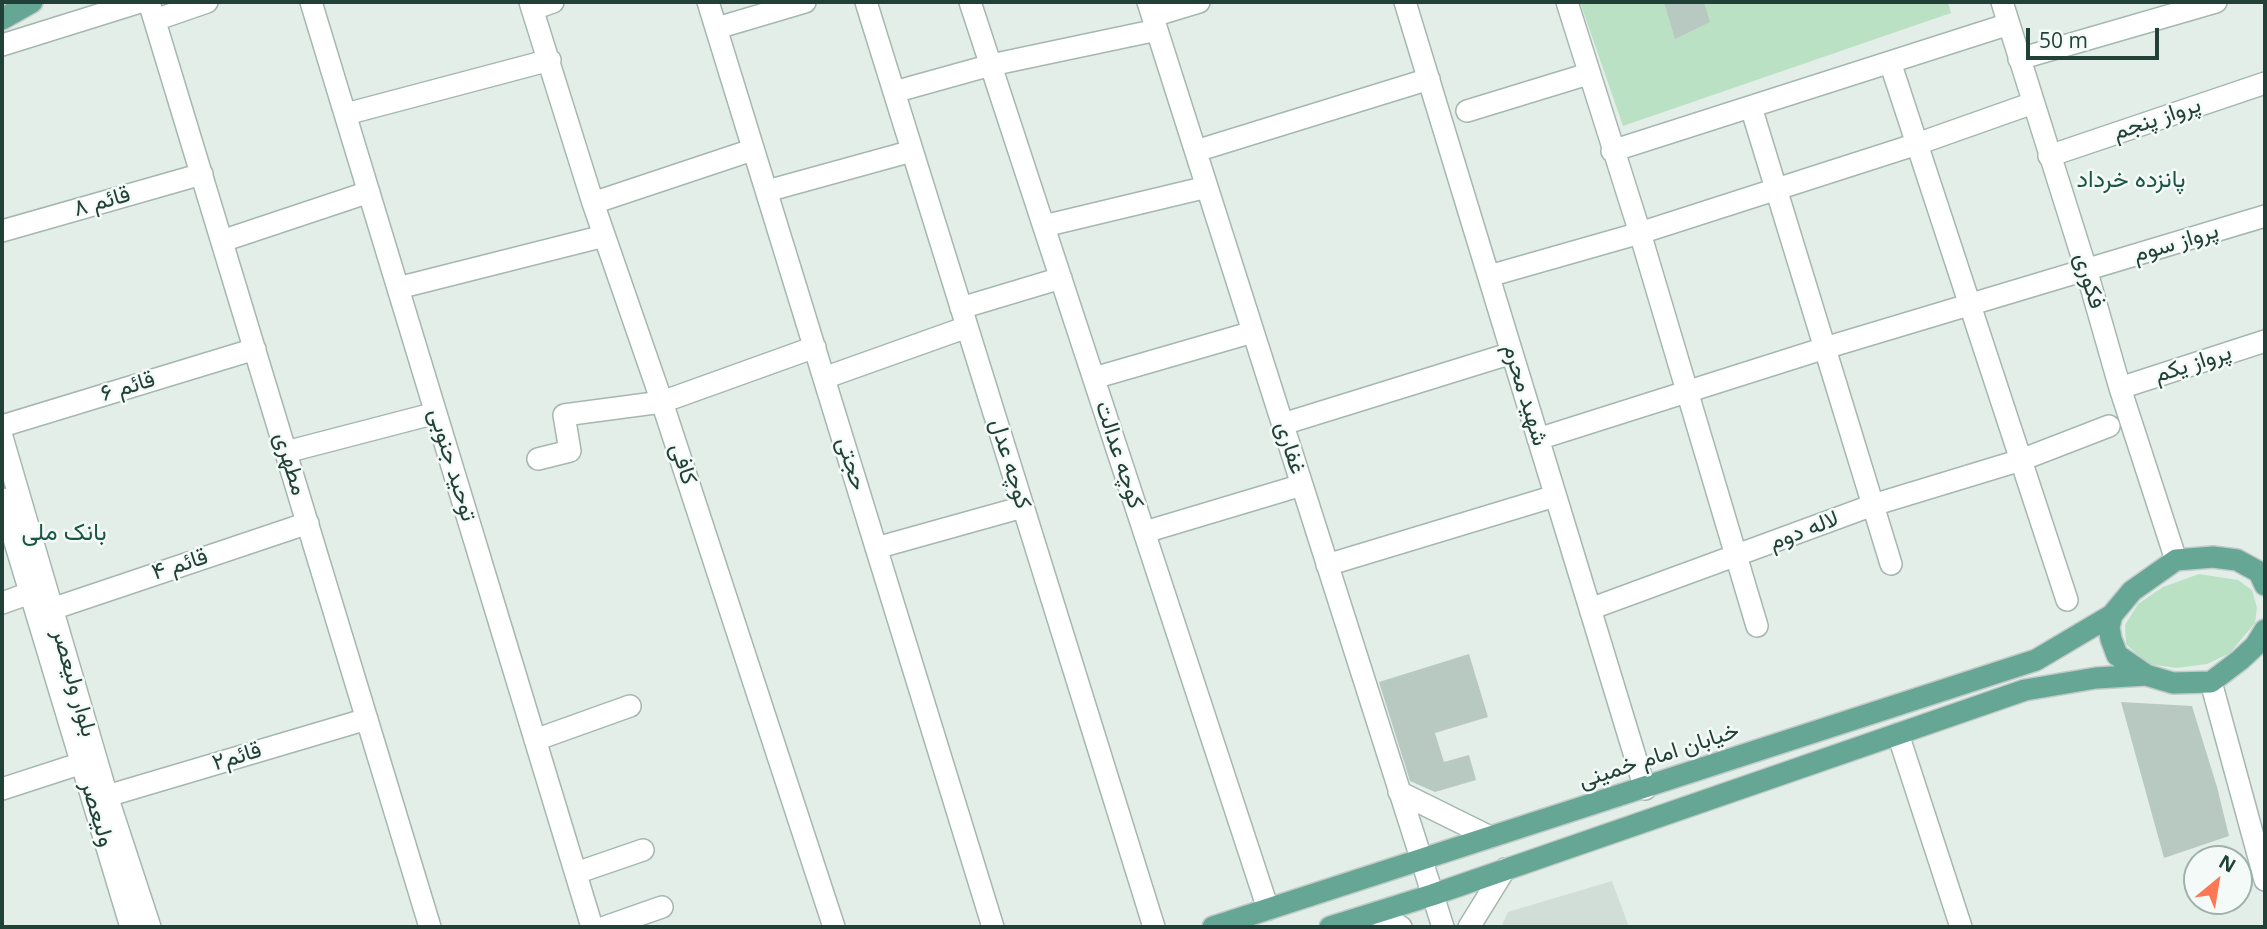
<!DOCTYPE html>
<meta charset="utf-8">
<style>
body{margin:0}
#map{position:relative;width:2267px;height:929px;overflow:hidden;background:#e3eee9;font-family:"Open Sans",sans-serif}
canvas{display:block}
.frame{position:absolute;inset:0;border:4px solid #214138;pointer-events:none}
.north{position:absolute;left:2183px;top:845px;width:70px;height:70px;box-sizing:border-box;background:#f4faf7;border:2px solid #a0b0ab;border-radius:50%;rotate:30deg;font-size:19px;font-weight:700;line-height:28px;text-align:center;color:#214138}
.north::after{content:'';display:block;margin:auto;width:24px;height:32px;background:#fc7754;clip-path:polygon(50% 0,100% 100%,50% 72%,0 100%)}
.scale{position:absolute;left:2026px;top:28px;width:133px;height:32px;box-sizing:border-box;border:4px solid #214138;border-top:0;padding-left:9px;font-size:21px;line-height:24px;white-space:nowrap;color:#214138;-webkit-text-stroke:5px #f4faf7;paint-order:stroke}
</style>
<div id="map">
<canvas width="2267" height="929"></canvas>
<div class="frame"></div>
<div class="north">N</div>
<div class="scale">50 m</div>
</div>
<script>
const context = document.querySelector('canvas').getContext('2d');
context.lineJoin = 'round';
function fill(path, color) { context.fillStyle = color; context.fill(path, 'evenodd'); }
const shape = rows => new Path2D(rows.map(r => 'M' + r).join(''));
function stroke(path, color, width, dash) { context.strokeStyle = color; context.lineWidth = width; context.lineCap = dash ? 'butt' : 'round'; context.setLineDash(dash || []); context.stroke(path); }
function write(font, color, halo, rows, align = 'center') {
  context.font = font + ' "Open Sans",Vazirmatn,sans-serif'; context.lineWidth = 5; context.setLineDash([]); context.textBaseline = 'middle'; context.strokeStyle = halo; context.fillStyle = color; for (const [text, x, y, turn = 0] of rows) {
    context.save(); context.translate(x, y); context.rotate((+turn || 0) * Math.PI / 180); context.textAlign = isNaN(turn) ? turn : align; if (halo) context.strokeText(text, 0, 0); context.fillText(text, 0, 0); context.restore();
  }
}
const built = shape([
 [1612,881,1629,927,1501,927,1508,912]
]);
const green = shape([
 [1580,2,1948,2,1951,13,1623,126],
 [2199,574,2238,580,2252,590,2257,608,2255,623,2230,653,2207,664,2177,668,2148,664,2126,644,2125,625,2138,604,2163,587]
]);
const building = shape([
 [1664,2,1704,2,1710,22,1675,39],
 [1469,654,1488,717,1435,733,1444,762,1469,755,1476,780,1435,792,1410,781,1379,682],
 [2121,702,2192,706,2217,787,2229,836,2164,858]
]);
const minor = shape([
 [149,2,430,927],
 [311,2,592,927],
 [530,2,593,203,662,402,834,927],
 [708,2,993,927],
 [866,2,1154,927],
 [970,2,1268,909],
 [1148,2,1443,927],
 [1405,2,1645,789],
 [1567,2,1640,233,1757,626],
 [2002,2,2086,269,2120,388,2176,560],
 [533,9,553,2],
 [1153,16,1199,2],
 [155,20,207,2],
 [717,28,805,2],
 [2,45,140,2],
 [2019,59,2216,2],
 [1890,62,2067,600],
 [894,92,991,65,1157,30],
 [1751,107,1891,564],
 [1467,111,1588,74],
 [346,114,550,60],
 [1196,151,1429,79],
 [1612,151,2009,24],
 [2049,156,2265,83],
 [767,191,912,151],
 [593,203,752,150],
 [1044,226,1207,187],
 [2,231,202,174],
 [222,241,369,192],
 [1489,276,1640,233,1917,144,2033,103],
 [398,288,604,236],
 [961,308,1061,278],
 [824,378,967,327],
 [1094,378,1253,332],
 [2120,388,2265,341],
 [1283,424,1512,353],
 [2,426,255,349],
 [2,437,107,796,150,927],
 [1538,439,1825,348,2265,216],
 [286,452,436,413],
 [538,459,570,451,564,415,662,402,815,347],
 [2,499,131,927],
 [1145,532,1302,485],
 [876,548,1023,507],
 [1327,565,1555,496],
 [2,603,30,593],
 [52,609,308,523],
 [1590,609,1873,505,2021,460,2109,426],
 [2211,682,2265,880],
 [1898,734,1961,927],
 [535,740,630,706],
 [2,789,82,763],
 [1399,792,1490,837],
 [107,796,367,719],
 [576,873,643,850],
 [1375,913,1401,927],
 [605,927,662,907],
 [1469,927,1505,869]
]);
const major = shape([
 [2,19,32,2],
 [2265,585,2259,572,2237,560,2213,557,2176,560,2132,591,2112,615,2109,627,2111,639,2117,655,2146,675,2173,683,2211,682,2240,660,2255,646,2265,630],
 [1213,927,2036,660,2112,615],
 [1330,927,1432,895,2025,690,2096,678,2146,675]
]);
const streetNames = [
 ["پرواز پنجم",2157,119,-19],
 ["قائم ۸",102,202,-16],
 ["پرواز سوم",2176,243,-17],
 ["فکوری",2089,281,73],
 ["پرواز یکم",2193,364,-18],
 ["قائم ۶",128,387,-17],
 ["شهید محرم",1525,395,73],
 ["غفاری",1290,448,72],
 ["کوچه عدالت",1119,455,72],
 ["مطهری",290,464,73],
 ["کافی",683,464,72],
 ["حجتی",851,464,73],
 ["کوچه عدل",1010,464,73],
 ["توحید جنوبی",452,465,73],
 ["لاله دوم",1804,531,-21],
 ["قائم ۴",180,565,-18],
 ["بلوار ولیعصر",74,683,74],
 ["خیابان امام خمینی",1659,756,-18],
 ["قائم۲",237,757,-17],
 ["ولیعصر",97,814,73]
];
const neighbourhoodNames = [
 ["پانزده خرداد",2131,180],
 ["بانک ملی",64,533]
];
fill(built, '#d1ded8');
fill(green, '#bbe1c4');
fill(building, '#b8c9c2');
stroke(minor, '#a5b7b0', 24);
stroke(major, '#c1cac7', 24);
stroke(minor, '#fff', 21);
stroke(major, '#65a794', 21);
write('23px', '#214138', '#f4faf7', streetNames);
write('24px', '#1b5545', '#f4faf7', neighbourhoodNames);
</script>
